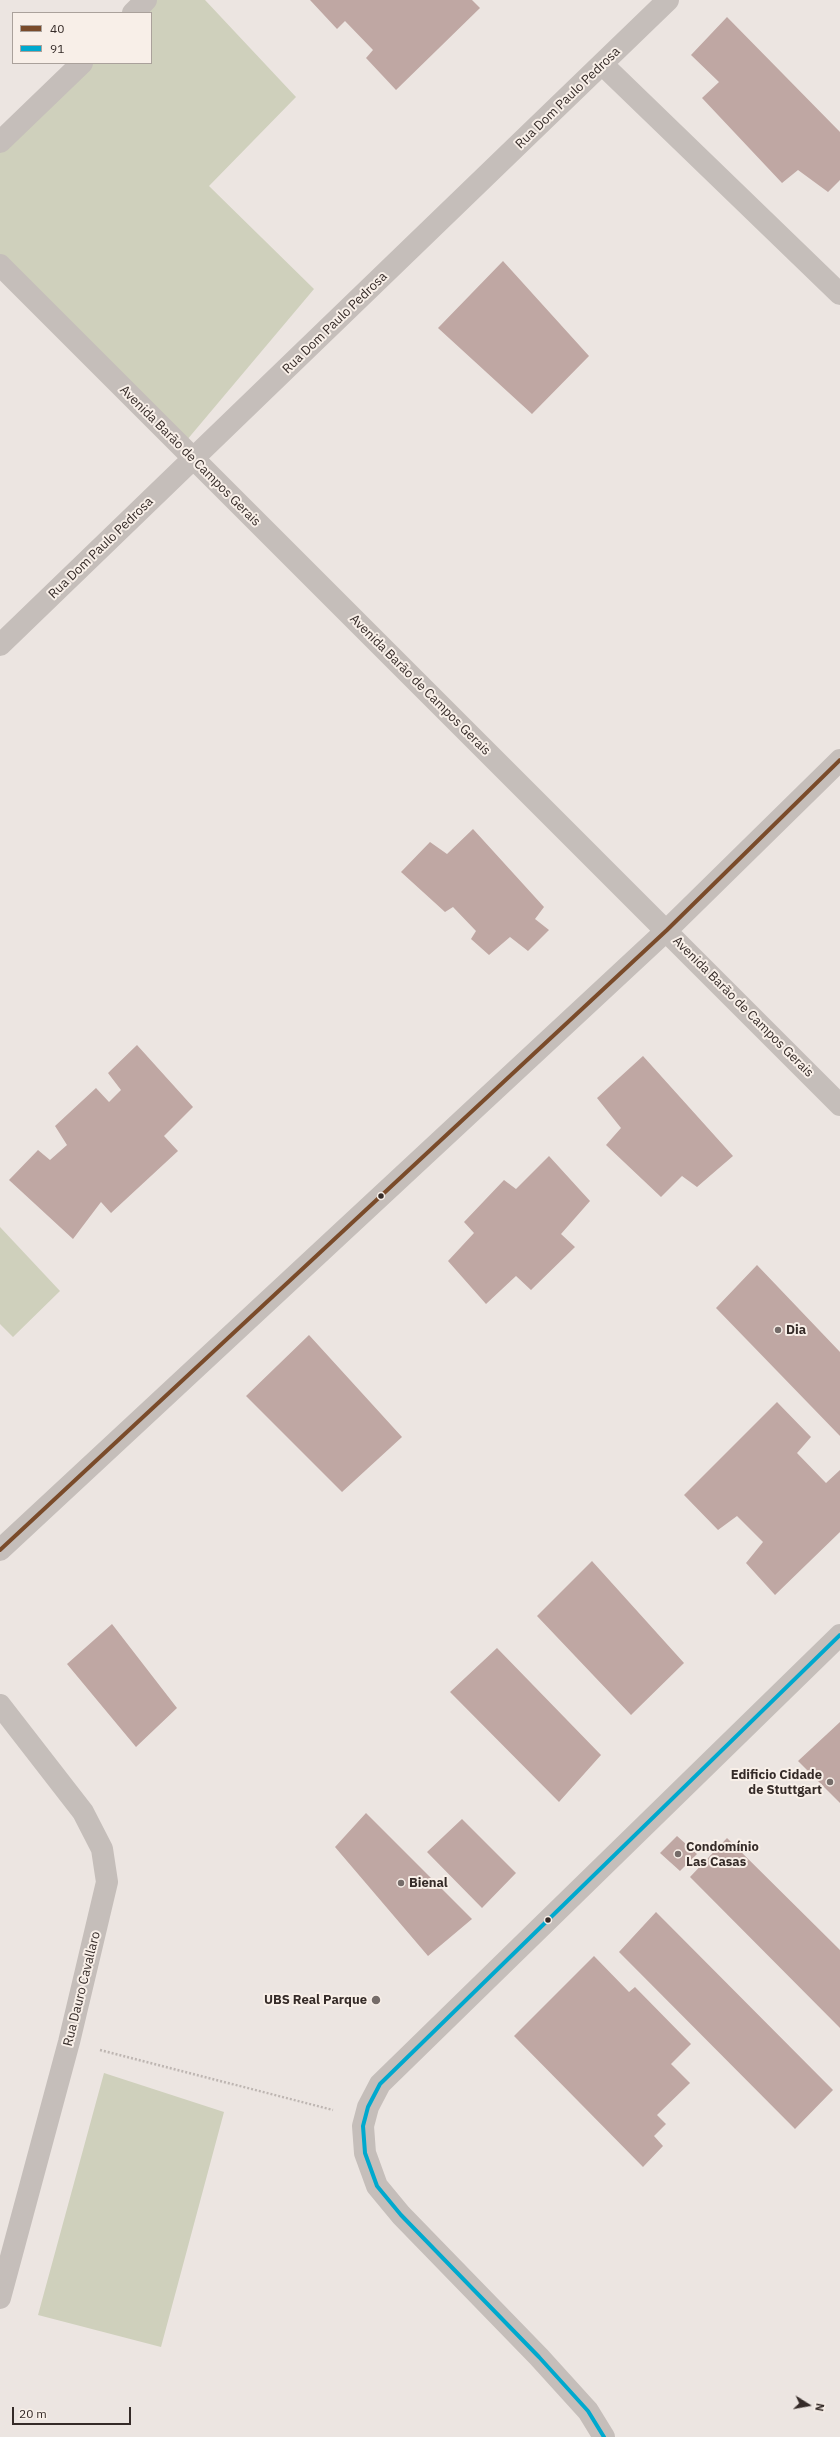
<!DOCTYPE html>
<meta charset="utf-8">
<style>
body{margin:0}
#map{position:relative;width:840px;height:2437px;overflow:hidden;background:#ece5e1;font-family:"IBM Plex Sans",sans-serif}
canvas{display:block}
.legend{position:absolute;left:12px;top:12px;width:140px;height:52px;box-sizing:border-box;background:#f8efe8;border:1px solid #aaa19b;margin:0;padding:5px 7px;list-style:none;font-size:12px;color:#352b28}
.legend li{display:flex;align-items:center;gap:8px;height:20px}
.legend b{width:20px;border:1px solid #aaa19b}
.north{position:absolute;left:788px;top:2385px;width:40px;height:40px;-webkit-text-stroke:3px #f8efe8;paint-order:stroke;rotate:101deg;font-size:11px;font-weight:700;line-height:16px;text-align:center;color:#352b28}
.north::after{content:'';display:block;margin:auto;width:14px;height:18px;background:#352b28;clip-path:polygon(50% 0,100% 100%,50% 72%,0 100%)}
.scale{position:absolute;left:12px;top:2407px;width:119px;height:18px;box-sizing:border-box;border:2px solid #352b28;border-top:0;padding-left:5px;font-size:12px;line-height:14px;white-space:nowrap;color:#352b28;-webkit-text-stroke:3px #f8efe8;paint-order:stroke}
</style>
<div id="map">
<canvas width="840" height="2437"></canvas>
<ul class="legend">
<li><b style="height:5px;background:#7a4b2a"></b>40</li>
<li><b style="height:5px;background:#00a9ce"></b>91</li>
</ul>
<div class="north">N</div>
<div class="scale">20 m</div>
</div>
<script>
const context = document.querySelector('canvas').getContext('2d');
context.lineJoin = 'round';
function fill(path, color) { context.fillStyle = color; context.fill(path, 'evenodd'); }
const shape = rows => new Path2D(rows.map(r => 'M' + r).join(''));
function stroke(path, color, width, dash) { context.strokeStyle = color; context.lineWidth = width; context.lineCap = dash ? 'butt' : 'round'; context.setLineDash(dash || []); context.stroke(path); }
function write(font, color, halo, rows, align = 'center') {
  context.font = font + ' "IBM Plex Sans",sans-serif'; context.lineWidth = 4; context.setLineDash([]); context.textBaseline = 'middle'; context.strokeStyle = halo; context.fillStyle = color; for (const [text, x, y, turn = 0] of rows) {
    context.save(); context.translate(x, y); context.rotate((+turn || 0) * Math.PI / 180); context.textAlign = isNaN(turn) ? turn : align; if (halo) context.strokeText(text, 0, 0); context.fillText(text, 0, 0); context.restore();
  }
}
const green = shape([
 [146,0,205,0,296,97,209,186,314,289,181,447,0,265,0,142,82,63,151,63,151,13,133,13],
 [0,1227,60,1291,13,1337,0,1324],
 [104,2073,224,2112,161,2347,38,2315]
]);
const building = shape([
 [310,0,472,0,480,8,396,90,366,58,373,50,345,21,337,29],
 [727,17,840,132,840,180,828,192,798,170,782,183,702,98,719,82,691,55],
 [503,261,589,356,532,414,438,328],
 [473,829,544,907,535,919,549,930,528,951,510,937,489,955,471,939,476,931,453,907,445,912,401,872,430,842,447,854],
 [137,1045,193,1107,164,1136,178,1151,111,1213,101,1202,73,1239,9,1180,38,1150,50,1160,67,1145,55,1126,96,1088,109,1102,121,1090,108,1073],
 [643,1056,733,1156,697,1187,682,1176,661,1197,606,1145,621,1128,597,1098],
 [549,1156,590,1201,561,1234,575,1247,531,1290,516,1276,486,1304,448,1261,474,1233,464,1222,504,1180,516,1189],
 [757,1265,840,1352,840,1436,716,1308],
 [309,1335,402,1437,342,1492,246,1396],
 [777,1402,811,1437,797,1453,826,1483,840,1470,840,1532,775,1595,746,1563,763,1542,737,1516,718,1530,684,1495],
 [592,1561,684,1663,631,1715,537,1616],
 [112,1624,177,1708,136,1747,67,1664],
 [497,1648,601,1755,559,1802,450,1692],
 [840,1722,840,1803,798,1761],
 [366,1813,472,1919,428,1956,335,1847],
 [462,1819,516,1873,482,1908,427,1852],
 [677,1836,697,1854,680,1871,660,1853],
 [727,1838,840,1950,840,2028,690,1877],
 [656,1912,833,2090,795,2129,619,1952],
 [594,1956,629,1992,635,1987,691,2044,671,2064,690,2083,657,2115,666,2124,654,2136,663,2146,643,2167,514,2036]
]);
const path = shape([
 [100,2050,333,2110]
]);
const minor = shape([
 [133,13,146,0],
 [602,64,840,294],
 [0,142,82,63],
 [0,265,840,1105],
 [0,645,668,0],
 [0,1550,667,930,840,760],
 [0,1705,83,1812,102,1849,107,1882,69,2042,0,2298],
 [604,2437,588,2411,539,2357,401,2215,377,2186,365,2153,363,2126,368,2107,380,2084,840,1635]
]);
const bus1 = shape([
 [0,1550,667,930,840,760]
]);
const bus2 = shape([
 [604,2437,588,2411,539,2357,401,2215,377,2186,365,2153,363,2126,368,2107,380,2084,840,1635]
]);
const markers = [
 [381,1196,3.5,"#352b28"],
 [778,1330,4,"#756c69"],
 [830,1782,4,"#756c69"],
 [678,1854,4,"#756c69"],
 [401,1883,4,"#756c69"],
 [548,1920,3.5,"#352b28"],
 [376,2000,5,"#756c69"]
];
const streetNames = [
 ["Rua Dom Paulo Pedrosa",568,98,-44],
 ["Rua Dom Paulo Pedrosa",335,323,-44],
 ["Avenida Barão de Campos Gerais",190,456,45],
 ["Rua Dom Paulo Pedrosa",101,548,-44],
 ["Avenida Barão de Campos Gerais",420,685,45],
 ["Avenida Barão de Campos Gerais",743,1007,45],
 ["Rua Dauro Cavallaro",82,1989,-76]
];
const poiNames = [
 ["Dia",786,1330],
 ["Edificio Cidade",822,1775,"right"],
 ["de Stuttgart",822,1790,"right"],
 ["Condomínio",686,1847],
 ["Las Casas",686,1862],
 ["Bienal",409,1883],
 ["UBS Real Parque",367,2000,"right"]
];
fill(green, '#cfd0bc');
fill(building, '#bfa7a3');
stroke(path, '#beb6b2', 2.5, [2, 2]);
stroke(minor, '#c5beba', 22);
stroke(bus1, '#7a4b2a', 4);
stroke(bus2, '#00a9ce', 4);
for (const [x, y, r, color] of markers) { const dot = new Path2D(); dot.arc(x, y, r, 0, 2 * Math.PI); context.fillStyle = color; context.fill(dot); stroke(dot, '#f8efe8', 1.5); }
write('13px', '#352b28', '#f8efe8', streetNames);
write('bold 13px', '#352b28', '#f8efe8', poiNames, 'left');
</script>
